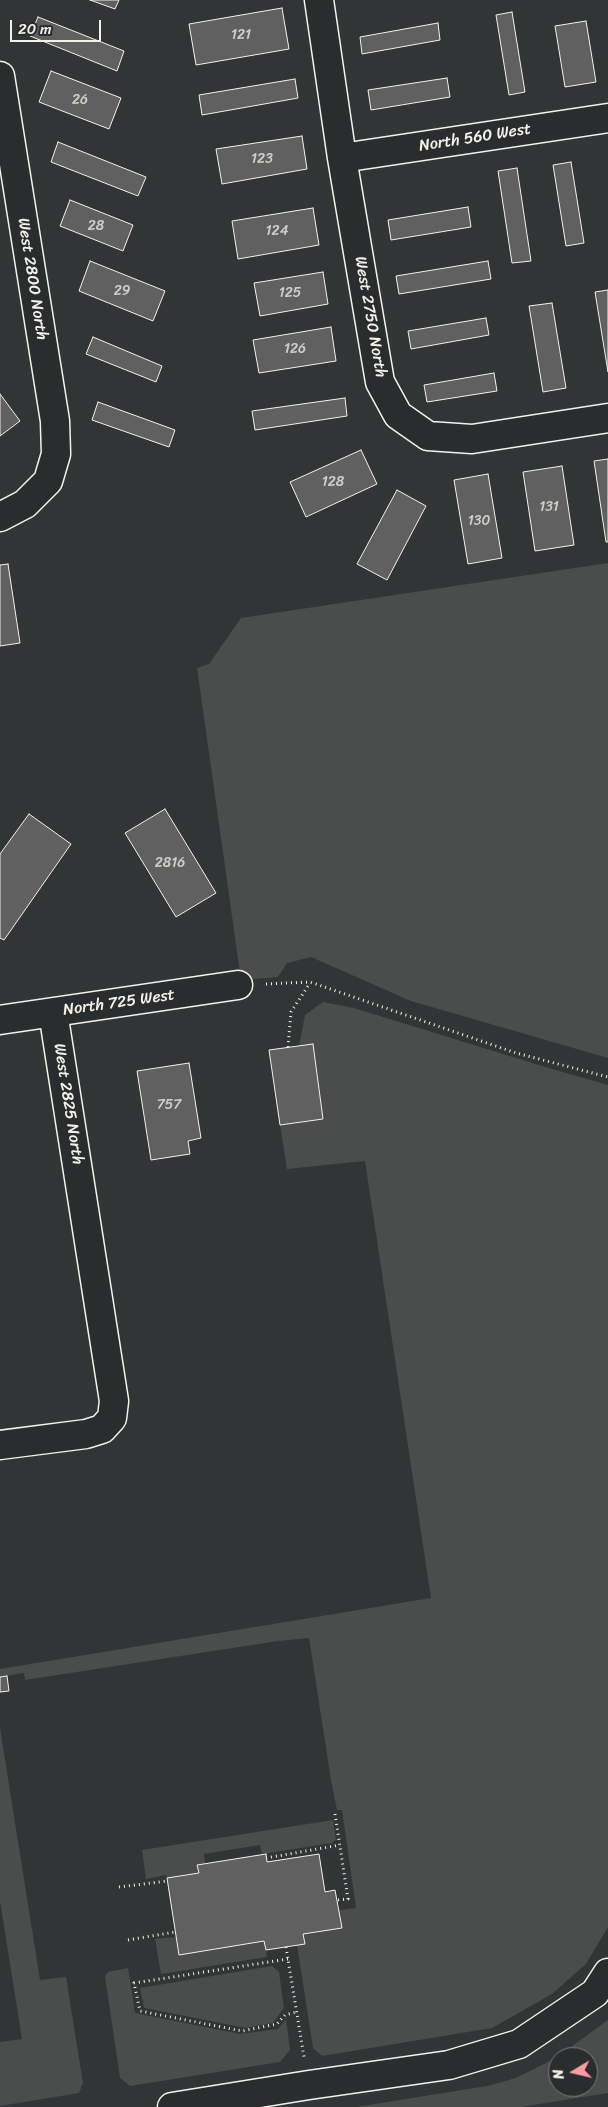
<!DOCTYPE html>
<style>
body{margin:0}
#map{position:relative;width:608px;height:2107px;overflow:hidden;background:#323535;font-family:Sriracha,sans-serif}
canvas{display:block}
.north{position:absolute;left:548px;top:2047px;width:50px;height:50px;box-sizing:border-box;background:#2a2d2e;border:1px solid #7b7b78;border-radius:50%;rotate:261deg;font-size:14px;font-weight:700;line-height:20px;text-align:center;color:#f4f1e8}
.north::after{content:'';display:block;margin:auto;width:18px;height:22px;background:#ff9aa2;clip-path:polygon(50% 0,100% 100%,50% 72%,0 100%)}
.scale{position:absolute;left:10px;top:20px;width:91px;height:22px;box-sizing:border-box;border:2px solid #f4f1e8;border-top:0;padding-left:6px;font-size:15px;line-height:18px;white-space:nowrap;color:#f4f1e8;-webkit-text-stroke:4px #2a2d2e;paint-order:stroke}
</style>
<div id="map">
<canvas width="608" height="2107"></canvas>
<div class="north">N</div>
<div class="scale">20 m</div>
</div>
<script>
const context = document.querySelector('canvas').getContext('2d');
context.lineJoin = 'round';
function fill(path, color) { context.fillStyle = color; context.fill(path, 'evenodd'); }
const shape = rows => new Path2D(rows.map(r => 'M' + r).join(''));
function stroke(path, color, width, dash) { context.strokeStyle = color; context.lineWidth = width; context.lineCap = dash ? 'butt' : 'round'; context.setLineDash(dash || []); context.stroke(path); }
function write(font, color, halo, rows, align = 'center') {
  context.font = font + ' Sriracha,sans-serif'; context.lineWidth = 5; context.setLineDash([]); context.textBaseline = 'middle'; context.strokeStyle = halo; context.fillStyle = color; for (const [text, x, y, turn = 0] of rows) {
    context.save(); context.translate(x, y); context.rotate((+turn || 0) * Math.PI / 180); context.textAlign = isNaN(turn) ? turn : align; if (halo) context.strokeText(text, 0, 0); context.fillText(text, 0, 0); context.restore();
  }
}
const green = shape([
 [608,563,608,1058,411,1001,311,957,287,963,278,977,241,980,197,668,209,664,241,618],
 [323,1002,354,1008,542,1066,608,1085,608,1927,586,1964,552,1994,492,2028,322,2056,313,2048,297,1945,305,1944,303,1934,341,1928,339,1910,356,1908,342,1810,337,1810,331,1780,309,1638,278,1641,25,1680,24,1673,0,1677,0,1669,431,1598,365,1161,287,1169,280,1125,323,1119,313,1044,299,1046,305,1015],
 [0,1728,40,1980,66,1977,83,2083,79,2093,0,2106,0,2042,22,2039,0,1901],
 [333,1820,336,1840,332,1843,262,1854,260,1845,204,1854,205,1863,198,1865,199,1873,167,1878,166,1875,146,1879,142,1850],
 [176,1937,179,1954,264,1941,267,1957,161,1974,155,1939],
 [272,1966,279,1972,284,2008,273,2023,246,2028,144,2008,140,1988],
 [128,1968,135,2013,240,2034,278,2029,286,2019,290,2050,280,2062,130,2086,120,2078,105,1976,108,1972],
 [608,2020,608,2093,521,2107,356,2107,487,2086,516,2078,556,2058],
 [558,2057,588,2057,588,2087,558,2087]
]);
const building = shape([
 [90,0,119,0,115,9,90,0],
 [282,8,289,49,196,65,189,24,282,8],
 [512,12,525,92,509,95,496,15,512,12],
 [38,17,124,51,117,71,30,36,38,17],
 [586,21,596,82,565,87,555,26,586,21],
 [438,23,440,40,362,54,360,37,438,23],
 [51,71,121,98,109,129,39,102,51,71],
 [447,78,450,97,371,110,368,90,447,78],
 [295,79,298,98,202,115,199,95,295,79],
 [302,136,307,169,222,184,216,149,302,136],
 [58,142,146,177,138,196,51,162,58,142],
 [571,162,584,243,566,246,553,165,571,162],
 [517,168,531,261,512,263,498,171,517,168],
 [70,200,133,225,123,251,60,226,70,200],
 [468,207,471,227,391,240,388,220,468,207],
 [313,208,319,245,238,259,232,221,313,208],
 [90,261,165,291,153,321,79,291,90,261],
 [488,261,491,279,399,294,396,276,488,261],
 [323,272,328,304,260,316,254,283,323,272],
 [608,290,608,372,595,292,608,290],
 [552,303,566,388,543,392,529,306,552,303],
 [486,318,489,335,411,349,408,331,486,318],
 [331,327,336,361,259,373,253,340,331,327],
 [93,337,162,366,156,382,86,354,93,337],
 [494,373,497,391,427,402,424,385,494,373],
 [0,394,20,421,0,436,0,394],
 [345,398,347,416,255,430,252,411,345,398],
 [98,402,175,430,169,447,92,420,98,402],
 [361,450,377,484,306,517,290,482,361,450],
 [608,459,608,542,606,542,594,461,608,459],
 [562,466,574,545,535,551,523,472,562,466],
 [488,474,502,558,468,564,454,480,488,474],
 [397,490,426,506,387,580,357,564,397,490],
 [8,564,20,643,0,646,0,565,8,564],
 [165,809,216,893,176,917,125,833,165,809],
 [29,814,71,844,4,940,0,938,0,854,29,814],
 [313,1044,323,1119,280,1125,269,1050,313,1044],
 [189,1063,201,1138,188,1141,190,1154,151,1160,137,1071,189,1063],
 [7,1676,9,1691,0,1692,0,1677,7,1676],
 [266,1854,267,1862,319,1854,325,1892,335,1890,342,1928,303,1934,305,1944,266,1950,264,1941,179,1955,167,1878,199,1873,197,1865,266,1854]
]);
const path = shape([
 [266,984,310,982,516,1053,608,1077],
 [288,1047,291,1012,310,983],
 [335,1814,348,1899,337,1900],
 [266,1858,340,1845],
 [119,1887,167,1881],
 [128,1940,175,1932],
 [286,1947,304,2057],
 [288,1959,134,1983,140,2011,242,2031,277,2024,285,2015,297,2012]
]);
const minor = shape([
 [319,0,342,158,380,382,398,415,428,436,472,439,608,418],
 [0,76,55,421,56,454,48,481,25,504,0,517],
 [342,158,608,118],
 [0,1020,238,985],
 [0,1445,86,1434,102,1429,112,1418,114,1401,53,1012],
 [172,2107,309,2085,449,2065,519,2044,595,1993,608,1973]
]);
const numberNames = [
 ["121",241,35],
 ["26",80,100],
 ["123",262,159],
 ["28",96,226],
 ["124",277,231],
 ["29",122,291],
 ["125",290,293],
 ["126",295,349],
 ["128",333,482],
 ["131",549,507],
 ["130",479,521],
 ["2816",170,863],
 ["757",169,1105]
];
const streetNames = [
 ["North 560 West",475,138,-9],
 ["West 2800 North",32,279,81],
 ["West 2750 North",370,317,80],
 ["North 725 West",119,1003,-8],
 ["West 2825 North",68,1104,81]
];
fill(green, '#4b4d4c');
fill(building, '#5f605f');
stroke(building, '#f4f1e8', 1);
stroke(minor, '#f4f1e8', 31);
stroke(path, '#f4f1e8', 3, [1, 4]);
stroke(minor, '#2a2d2e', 28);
write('14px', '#cfcdc6', null, numberNames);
write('16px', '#f4f1e8', '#2a2d2e', streetNames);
</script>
